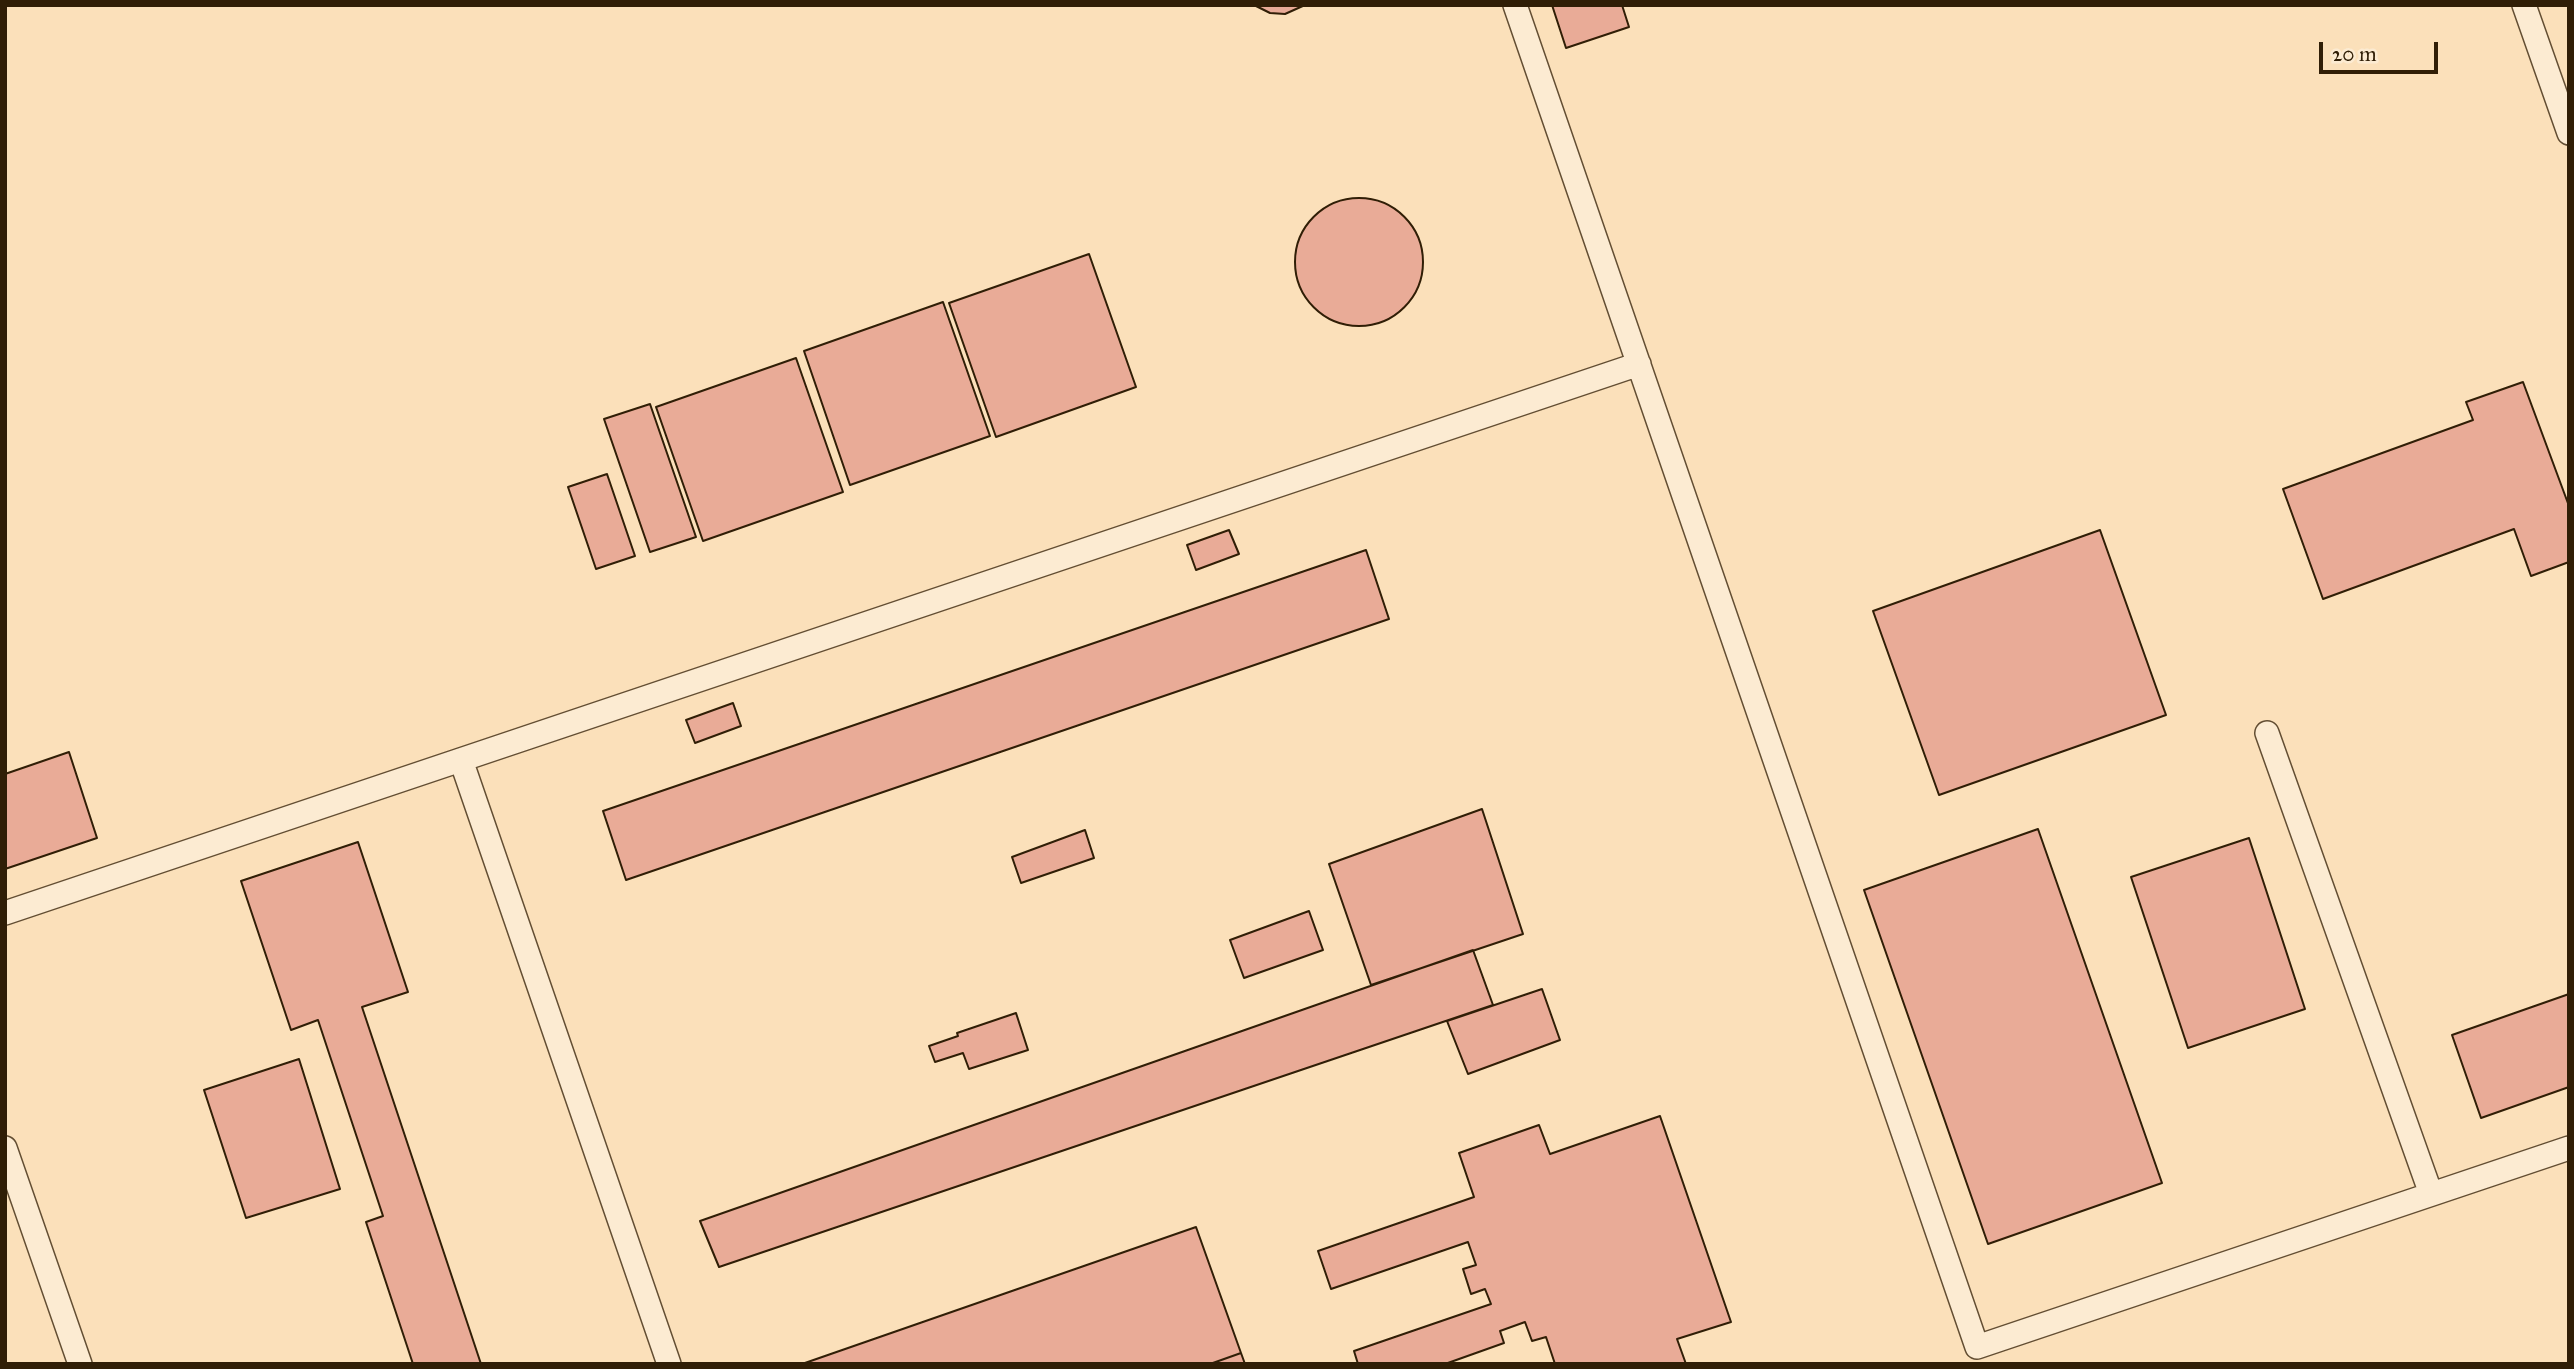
<!DOCTYPE html>
<style>
body{margin:0}
#map{position:relative;width:2574px;height:1369px;overflow:hidden;background:#fbe0ba;font-family:"IM FELL Great Primer",serif}
canvas{display:block}
.frame{position:absolute;inset:0;border:7px solid #301e06;pointer-events:none}
.scale{position:absolute;left:2319px;top:42px;width:119px;height:32px;box-sizing:border-box;border:4px solid #301e06;border-top:0;padding-left:9px;font-size:21px;line-height:24px;white-space:nowrap;color:#301e06;-webkit-text-stroke:5px #fcebd2;paint-order:stroke}
</style>
<div id="map">
<canvas width="2574" height="1369"></canvas>
<div class="frame"></div>
<div class="scale">20 m</div>
</div>
<script>
const context = document.querySelector('canvas').getContext('2d');
context.lineJoin = 'round';
function fill(path, color) { context.fillStyle = color; context.fill(path, 'evenodd'); }
const shape = rows => new Path2D(rows.map(r => 'M' + r).join(''));
function stroke(path, color, width, dash) { context.strokeStyle = color; context.lineWidth = width; context.lineCap = dash ? 'butt' : 'round'; context.setLineDash(dash || []); context.stroke(path); }
const building = shape([
 [1254,5,1305,5,1285,14,1270,13,1254,5],
 [1552,5,1622,5,1629,27,1566,48,1552,5],
 '1295 262a64 64 0 1 1 128 0a64 64 0 1 1-128 0Z',
 [1089,254,1136,387,996,437,949,303,1089,254],
 [943,302,990,436,850,485,804,351,943,302],
 [796,358,843,492,703,541,656,407,796,358],
 [2523,382,2569,506,2569,562,2531,576,2514,529,2323,599,2283,489,2473,420,2466,402,2523,382],
 [650,404,696,537,650,552,604,419,650,404],
 [607,474,635,556,596,569,568,487,607,474],
 [1229,530,1239,554,1196,570,1187,545,1229,530],
 [2100,530,2166,715,1939,795,1873,611,2100,530],
 [1366,550,1389,619,626,880,603,811,1366,550],
 [733,703,741,726,695,743,686,720,733,703],
 [69,752,97,838,5,869,5,774,69,752],
 [1482,809,1523,934,1371,985,1329,864,1482,809],
 [2038,829,2162,1183,1988,1244,1864,890,2038,829],
 [1085,830,1094,858,1021,883,1012,857,1085,830],
 [2249,838,2305,1009,2188,1048,2131,877,2249,838],
 [358,842,408,992,362,1007,481,1364,413,1364,366,1222,383,1216,318,1020,291,1030,241,881,358,842],
 [1309,911,1323,950,1244,978,1230,940,1309,911],
 [1473,950,1493,1005,719,1267,700,1221,1473,950],
 [1542,989,1560,1040,1468,1074,1447,1021,1542,989],
 [2569,994,2569,1087,2481,1118,2452,1035,2569,994],
 [1016,1013,1028,1050,969,1069,963,1053,935,1062,929,1046,958,1036,957,1033,1016,1013],
 [299,1059,340,1189,246,1218,204,1090,299,1059],
 [1660,1116,1731,1322,1677,1339,1686,1364,1555,1364,1546,1337,1532,1341,1525,1322,1500,1331,1504,1343,1445,1364,1358,1364,1354,1351,1491,1304,1485,1289,1471,1294,1463,1269,1476,1265,1468,1242,1331,1289,1318,1251,1474,1197,1459,1153,1539,1125,1550,1154,1660,1116],
 [1196,1227,1241,1353,1210,1364,802,1364,1196,1227],
 [1241,1353,1245,1364,1210,1364,1241,1353]
]);
const lane = shape([
 [1515,5,1977,1347,2569,1148],
 [2524,5,2569,133],
 [2267,733,2431,1194],
 [461,760,669,1364],
 [5,913,1639,364],
 [5,1148,80,1364]
]);
fill(building, '#e9ab97');
stroke(building, '#301e06', 2);
stroke(lane, '#634e33', 26);
stroke(lane, '#fcebd2', 23);
</script>
